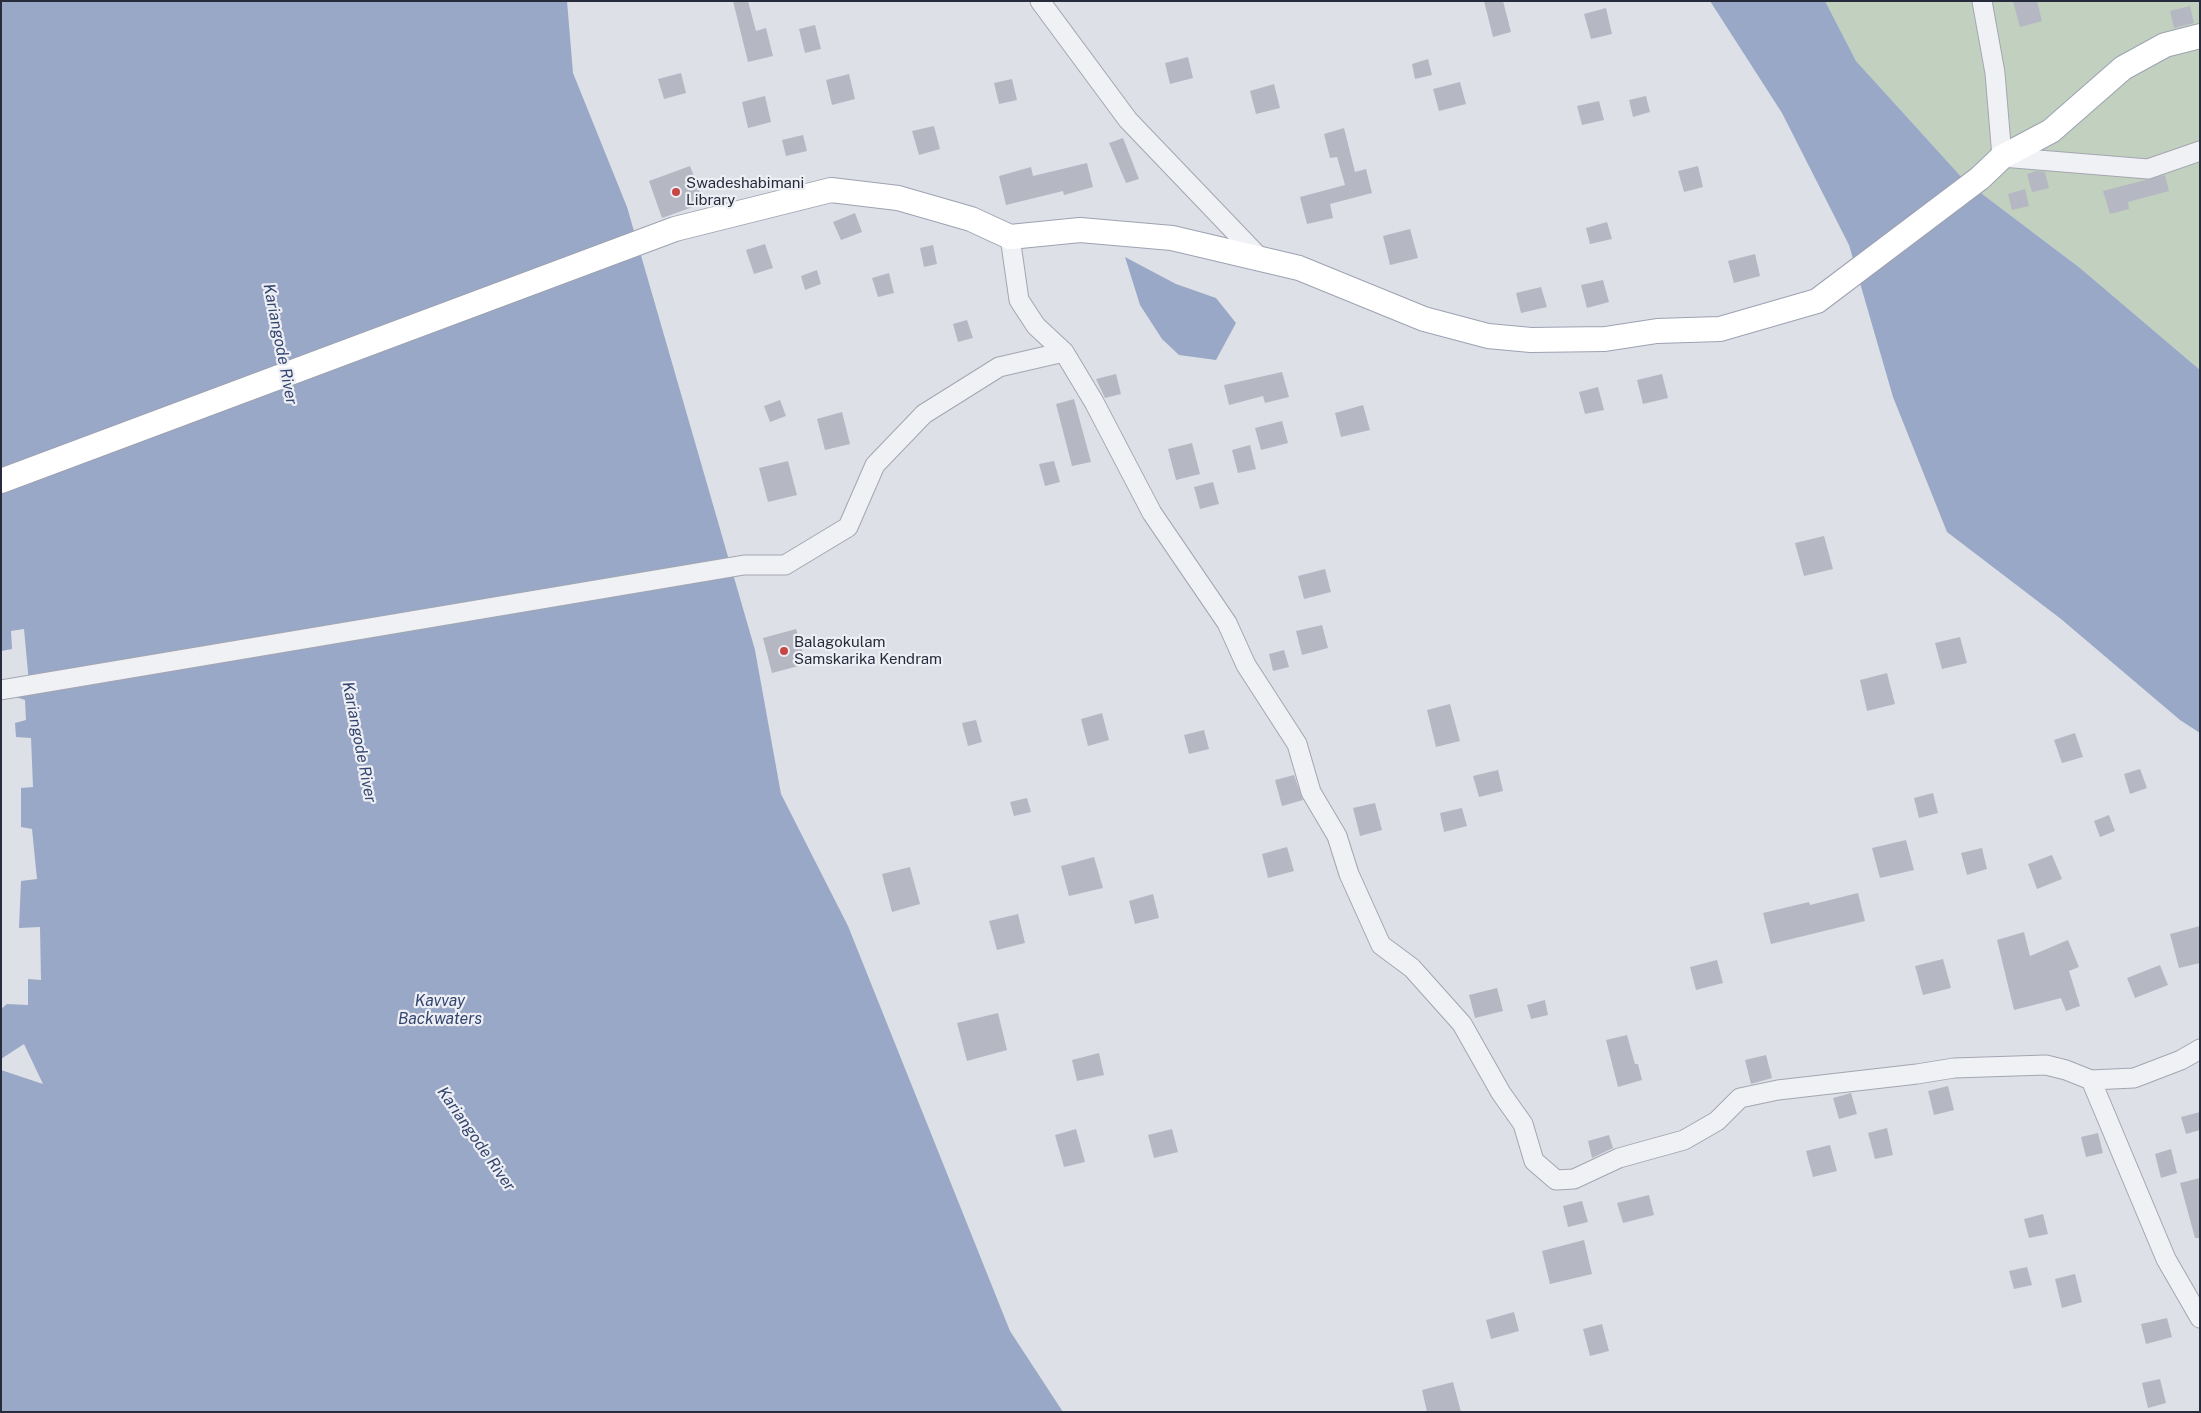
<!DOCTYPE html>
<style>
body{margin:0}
#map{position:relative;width:2201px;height:1413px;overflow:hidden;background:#dde0e7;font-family:"Public Sans",sans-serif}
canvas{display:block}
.frame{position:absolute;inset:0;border:2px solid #272c3d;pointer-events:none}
</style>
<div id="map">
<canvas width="2201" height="1413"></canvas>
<div class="frame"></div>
</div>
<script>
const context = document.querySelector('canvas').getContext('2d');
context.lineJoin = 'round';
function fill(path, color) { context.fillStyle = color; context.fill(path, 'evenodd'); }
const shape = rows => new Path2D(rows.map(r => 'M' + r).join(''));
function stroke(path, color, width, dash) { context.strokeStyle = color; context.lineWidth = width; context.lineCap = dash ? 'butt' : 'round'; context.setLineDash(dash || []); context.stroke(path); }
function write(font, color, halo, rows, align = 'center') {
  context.font = font + ' "Public Sans",sans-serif'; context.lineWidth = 4.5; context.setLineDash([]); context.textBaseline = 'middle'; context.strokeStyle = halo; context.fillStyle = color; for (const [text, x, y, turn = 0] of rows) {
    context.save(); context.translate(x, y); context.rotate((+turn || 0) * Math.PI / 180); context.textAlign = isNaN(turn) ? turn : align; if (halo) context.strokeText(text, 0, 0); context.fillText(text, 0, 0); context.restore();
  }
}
const green = shape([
 [1825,1,2200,1,2200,370,2080,268,1965,181,1856,61]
]);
const water = shape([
 [1,1,567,1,573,73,627,207,755,650,781,794,848,926,1010,1331,1063,1412,1,1412,1,1070,43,1084,24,1044,1,1059,1,1009,7,1004,28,1005,28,979,41,980,40,927,19,928,21,881,37,879,32,829,21,827,21,788,33,787,31,738,16,737,15,723,26,720,25,700,13,696,29,683,24,629,11,631,12,649,1,651],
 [1710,1,1825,1,1856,61,1965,181,2080,268,2200,370,2200,733,2180,720,2061,619,1947,532,1893,397,1849,245,1782,113],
 [1125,257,1176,284,1216,298,1236,323,1216,360,1179,355,1162,339,1140,305]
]);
const building = shape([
 [733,1,748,1,756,31,766,28,773,56,748,62],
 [1484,1,1503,1,1511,32,1493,37],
 [2013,1,2037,1,2042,21,2020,27],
 [2190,6,2194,23,2174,28,2170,11],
 [1606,8,1612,34,1591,39,1584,14],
 [815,25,821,49,805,53,799,29],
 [1188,57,1193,78,1170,84,1165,63],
 [1428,59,1432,75,1415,79,1412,64],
 [681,73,686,93,664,99,658,79],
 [849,74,855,99,832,105,826,80],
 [1012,79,1017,100,999,104,994,83],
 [1460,82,1466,104,1439,111,1433,89],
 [1274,84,1280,108,1256,114,1250,91],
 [765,96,771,122,748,128,742,102],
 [1646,96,1650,112,1633,117,1629,100],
 [1599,101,1604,120,1582,125,1577,106],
 [934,126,940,149,919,155,912,131],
 [1344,128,1355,172,1366,169,1372,193,1330,204,1333,218,1307,224,1300,197,1345,185,1337,157,1330,158,1324,134],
 [803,135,807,151,786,156,782,140],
 [1123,138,1139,179,1126,183,1109,143],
 [1087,163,1093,187,1064,195,1063,191,1006,205,999,176,1031,167,1033,176],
 [690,166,704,203,662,218,649,181],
 [1698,166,1703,187,1684,192,1678,171],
 [2036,171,2045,172,2049,188,2032,192,2027,174],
 [2165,175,2169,191,2128,202,2129,209,2110,214,2103,191],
 [2025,189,2029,206,2012,210,2008,194],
 [855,213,862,232,841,240,833,222],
 [1607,222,1612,239,1590,244,1586,228],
 [1410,229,1418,258,1390,265,1383,236],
 [765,244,773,268,754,274,746,250],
 [933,245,937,264,924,267,920,248],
 [1755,254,1760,276,1734,283,1728,261],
 [817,270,821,284,805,290,801,276],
 [889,273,894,293,878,297,872,278],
 [1603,280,1609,302,1587,308,1581,285],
 [1541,287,1547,307,1521,313,1516,293],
 [967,320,973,338,958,342,953,324],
 [1282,372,1289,397,1265,403,1263,396,1229,405,1224,385],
 [1116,374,1121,394,1105,398,1096,379],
 [1662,374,1668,398,1643,404,1637,380],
 [1598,387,1604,410,1585,414,1579,392],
 [1074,399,1091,462,1072,466,1056,404],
 [780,400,786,416,770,422,764,406],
 [1363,405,1370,430,1341,437,1335,413],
 [842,412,850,444,825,450,817,419],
 [1282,421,1288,443,1261,450,1255,428],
 [1192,443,1200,474,1176,480,1168,449],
 [1250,445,1256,469,1238,473,1232,450],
 [788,461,797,495,768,502,759,468],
 [1054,461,1060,482,1045,486,1039,464],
 [1213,482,1219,504,1200,509,1194,487],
 [1824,536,1833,569,1804,576,1795,543],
 [1325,569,1331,592,1304,599,1298,576],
 [1322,625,1328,648,1302,655,1296,631],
 [796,629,806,664,772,673,763,638],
 [1960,637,1967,663,1942,669,1935,643],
 [1284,650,1289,667,1273,671,1269,654],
 [1887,673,1895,704,1867,711,1860,680],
 [1450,704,1460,741,1436,747,1427,710],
 [1102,713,1109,740,1088,746,1081,719],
 [976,720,982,742,968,746,962,723],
 [1204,730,1209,749,1189,754,1184,735],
 [2075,733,2083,757,2062,763,2054,740],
 [2140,769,2147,788,2130,794,2124,774],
 [1498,770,1503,791,1479,797,1473,776],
 [1294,775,1303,800,1282,806,1275,780],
 [1933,793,1938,813,1919,818,1914,798],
 [1027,798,1031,812,1014,816,1010,802],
 [1375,803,1382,830,1360,836,1353,808],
 [1462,808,1467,826,1444,832,1440,813],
 [2109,815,2115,831,2100,837,2094,821],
 [1906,840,1914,870,1880,878,1872,848],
 [1287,847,1294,871,1268,878,1262,854],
 [1982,848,1987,869,1967,875,1961,853],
 [2052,855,2062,879,2037,889,2028,864],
 [1094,857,1103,888,1069,896,1061,866],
 [910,867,920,904,892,912,882,874],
 [1858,893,1865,921,1771,944,1763,913,1809,902,1810,905],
 [1153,894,1159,918,1135,924,1129,901],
 [1018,914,1025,943,997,950,989,921],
 [2200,926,2200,963,2179,968,2170,934],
 [2024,932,2030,956,2068,940,2079,967,2069,971,2080,1006,2066,1011,2061,998,2014,1010,1997,940],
 [1943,959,1951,988,1923,995,1915,966],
 [1717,960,1723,983,1696,990,1690,967],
 [2160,965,2168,985,2135,998,2127,978],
 [1497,988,1503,1011,1475,1018,1469,995],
 [1545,1000,1548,1015,1531,1019,1527,1005],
 [998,1013,1007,1050,967,1061,957,1023],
 [1627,1035,1635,1064,1638,1064,1642,1080,1618,1087,1606,1040],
 [1099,1053,1104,1075,1077,1081,1072,1060],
 [1766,1055,1772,1078,1751,1084,1745,1060],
 [1948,1086,1954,1110,1934,1115,1928,1091],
 [1851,1093,1857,1114,1839,1119,1833,1098],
 [2200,1112,2200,1130,2186,1134,2181,1117],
 [1887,1128,1893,1155,1875,1159,1868,1133],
 [1076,1129,1085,1162,1064,1167,1055,1135],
 [1172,1129,1178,1152,1154,1158,1148,1135],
 [2098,1133,2103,1153,2086,1157,2081,1137],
 [1609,1135,1613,1148,1592,1158,1588,1141],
 [1830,1145,1837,1171,1813,1177,1806,1151],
 [2171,1149,2177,1173,2161,1178,2155,1154],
 [2200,1178,2200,1238,2195,1238,2180,1183],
 [1649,1195,1654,1215,1623,1223,1617,1203],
 [1582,1201,1588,1222,1568,1227,1563,1206],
 [2043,1214,2048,1234,2029,1238,2024,1219],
 [1584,1240,1592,1274,1550,1284,1542,1251],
 [2027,1267,2032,1285,2014,1289,2009,1271],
 [2075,1274,2082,1302,2062,1308,2055,1279],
 [1514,1312,1519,1331,1491,1339,1486,1320],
 [2167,1318,2172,1337,2146,1344,2141,1324],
 [1602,1324,1609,1351,1590,1356,1583,1329],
 [2160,1379,2166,1403,2148,1408,2142,1383],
 [1453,1382,1461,1412,1427,1412,1422,1390]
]);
const minor = shape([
 [1040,1,1128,120,1262,260],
 [1982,1,1995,73,2002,157,2148,169,2200,151],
 [1010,237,1019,300,1036,326,1064,352,1094,402,1152,513,1227,623,1246,665,1297,744,1311,792,1337,836,1349,874,1381,945,1412,968,1462,1024,1501,1093,1523,1124,1534,1161,1556,1180,1574,1179,1619,1158,1684,1140,1717,1121,1740,1098,1778,1090,1917,1074,1954,1068,2046,1065,2066,1070,2091,1080,2134,1078,2181,1060,2200,1049],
 [1,690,744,565,785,565,848,527,875,465,924,414,999,367,1064,352],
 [2091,1080,2166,1259,2200,1318]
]);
const major = shape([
 [1,481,675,229,831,190,898,198,971,219,1010,237,1080,230,1172,238,1299,268,1424,319,1488,336,1531,340,1605,339,1657,331,1720,329,1817,301,1980,178,2002,157,2051,131,2123,68,2165,45,2200,36]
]);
const markers = [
 [676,192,5,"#c84646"],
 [784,651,5,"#c84646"]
];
const poiNames = [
 ["Swadeshabimani",686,183],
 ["Library",686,200],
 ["Balagokulam",794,642],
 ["Samskarika Kendram",794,659]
];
const waterNames = [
 ["Kariangode River",280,344,79],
 ["Kariangode River",359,742,79],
 ["Kavvay",440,1001],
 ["Backwaters",440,1019],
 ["Kariangode River",476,1139,55]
];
fill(green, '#c1d0bf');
fill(water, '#99a8c6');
fill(building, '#b5b8c3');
stroke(minor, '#a3a6b1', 21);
stroke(major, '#9da2b2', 26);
stroke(minor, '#f0f1f5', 19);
stroke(major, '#fff', 24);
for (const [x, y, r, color] of markers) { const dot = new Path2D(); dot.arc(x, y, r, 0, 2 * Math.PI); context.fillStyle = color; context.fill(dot); stroke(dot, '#edeff4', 2); }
write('15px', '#272c3d', '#edeff4', poiNames, 'left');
write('italic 16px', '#33456f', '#edeff4', waterNames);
</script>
